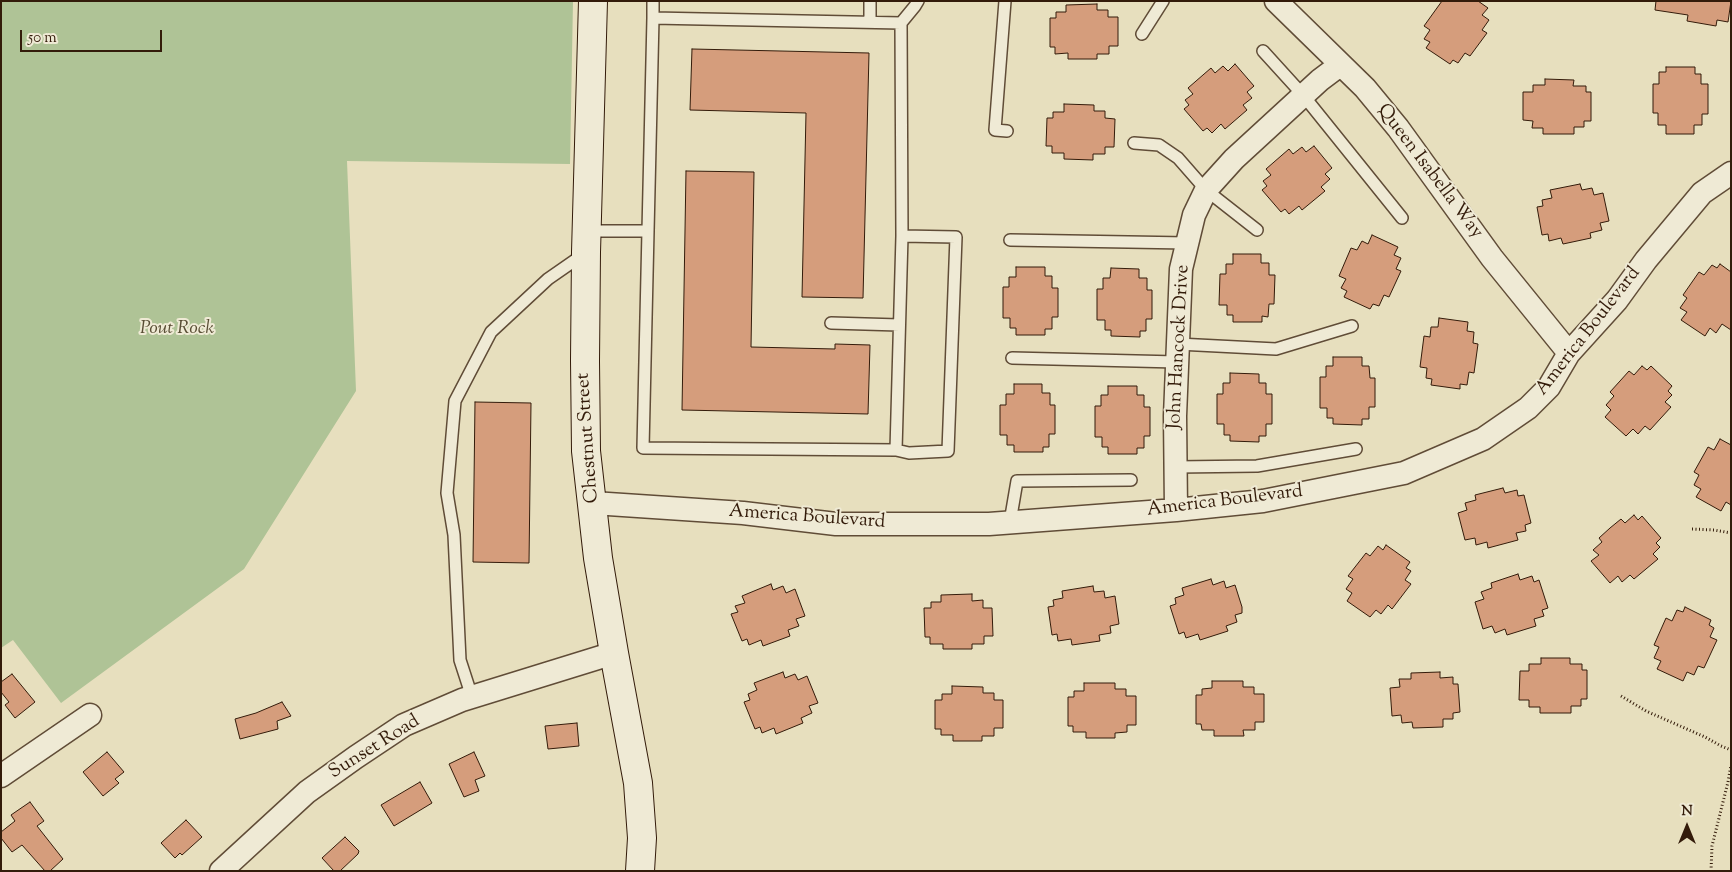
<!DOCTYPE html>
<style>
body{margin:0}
#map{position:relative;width:1732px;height:872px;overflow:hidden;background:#e7dfbe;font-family:"Sorts Mill Goudy",serif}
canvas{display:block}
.frame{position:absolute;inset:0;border:2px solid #331b0a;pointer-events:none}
.north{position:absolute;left:1662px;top:802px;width:50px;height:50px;-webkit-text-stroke:4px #efead5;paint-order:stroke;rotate:0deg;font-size:14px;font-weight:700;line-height:20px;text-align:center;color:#331b0a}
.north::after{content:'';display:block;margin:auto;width:18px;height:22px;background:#331b0a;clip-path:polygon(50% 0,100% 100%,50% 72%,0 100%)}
.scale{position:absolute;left:20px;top:30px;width:142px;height:22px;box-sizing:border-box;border:2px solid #331b0a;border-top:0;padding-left:6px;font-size:15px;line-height:18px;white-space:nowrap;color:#331b0a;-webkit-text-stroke:4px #efead5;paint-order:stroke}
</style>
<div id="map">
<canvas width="1732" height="872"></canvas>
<div class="frame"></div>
<div class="north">N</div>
<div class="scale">50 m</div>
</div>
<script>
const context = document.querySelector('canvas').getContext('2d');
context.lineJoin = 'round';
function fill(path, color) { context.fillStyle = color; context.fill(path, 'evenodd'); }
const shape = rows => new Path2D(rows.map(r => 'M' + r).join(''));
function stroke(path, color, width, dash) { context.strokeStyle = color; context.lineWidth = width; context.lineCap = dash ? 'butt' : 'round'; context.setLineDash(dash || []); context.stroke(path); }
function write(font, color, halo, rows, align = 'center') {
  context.font = font + ' "Sorts Mill Goudy",serif'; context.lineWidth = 4; context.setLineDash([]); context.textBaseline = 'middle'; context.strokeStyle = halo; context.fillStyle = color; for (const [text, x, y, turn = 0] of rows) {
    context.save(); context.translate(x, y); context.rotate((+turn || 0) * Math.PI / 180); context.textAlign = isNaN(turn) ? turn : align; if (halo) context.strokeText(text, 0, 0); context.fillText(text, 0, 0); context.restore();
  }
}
const green = shape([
 [1,1,573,1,570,164,347,161,356,391,244,569,61,703,13,640,1,648]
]);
const building = shape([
 [1442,1,1478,1,1488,8,1482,15,1489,20,1482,30,1487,33,1470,56,1465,53,1458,63,1453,60,1450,64,1426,48,1430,42,1424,39,1430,30,1424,26,1442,1],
 [1656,1,1731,1,1728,22,1717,20,1716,26,1687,21,1688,15,1655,10,1656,1],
 [1097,4,1097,10,1108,10,1108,17,1118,17,1118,46,1109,46,1109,54,1097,54,1097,59,1068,59,1068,53,1055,54,1055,47,1050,47,1050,18,1056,18,1056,12,1066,12,1066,5,1097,4],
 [692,49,869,53,863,298,802,297,806,113,690,110,692,49],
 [1235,64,1254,86,1247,92,1252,98,1243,105,1247,110,1225,129,1221,124,1212,133,1207,128,1203,131,1184,109,1189,105,1185,100,1193,94,1188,88,1211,68,1215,73,1223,66,1228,71,1235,64],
 [1666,67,1695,67,1695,74,1701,74,1701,84,1708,84,1708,114,1702,114,1702,125,1694,125,1694,134,1666,134,1666,125,1658,125,1658,113,1653,113,1653,84,1659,84,1659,72,1666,72,1666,67],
 [1545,79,1574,80,1573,86,1586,86,1586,92,1591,92,1591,121,1584,121,1584,127,1574,127,1574,134,1543,134,1543,128,1532,128,1533,121,1523,120,1523,92,1533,92,1533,85,1545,85,1545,79],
 [1064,104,1094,105,1094,111,1105,111,1105,118,1115,119,1114,147,1105,147,1105,154,1093,154,1093,160,1064,159,1064,153,1052,153,1052,146,1046,146,1047,118,1053,118,1053,112,1064,112,1064,104],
 [1314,146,1332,168,1325,174,1330,179,1321,187,1325,191,1302,210,1299,206,1289,214,1285,209,1281,212,1262,190,1267,186,1263,181,1271,175,1266,169,1289,149,1293,154,1302,147,1306,152,1314,146],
 [686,171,754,172,751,347,835,349,835,344,870,345,868,414,682,410,686,171],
 [1580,184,1582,190,1592,188,1594,195,1603,193,1609,221,1600,223,1602,230,1590,233,1591,238,1563,244,1561,238,1549,241,1548,234,1542,235,1537,207,1543,206,1542,200,1552,198,1550,190,1580,184],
 [1372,235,1398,247,1394,255,1401,258,1396,269,1401,271,1389,297,1384,295,1379,306,1373,304,1370,309,1344,297,1347,291,1341,288,1346,279,1339,276,1351,248,1357,250,1362,241,1368,244,1372,235],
 [1233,254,1261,254,1261,263,1269,263,1269,275,1275,275,1274,304,1269,304,1268,317,1262,316,1262,322,1233,322,1233,315,1227,315,1227,305,1219,305,1220,274,1226,274,1226,264,1233,264,1233,254],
 [1720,264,1731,272,1731,330,1722,324,1716,333,1710,328,1705,336,1681,320,1687,312,1680,308,1687,298,1683,295,1699,272,1704,275,1712,265,1717,268,1720,264],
 [1016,267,1045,267,1045,276,1052,276,1052,288,1058,288,1058,317,1052,317,1052,329,1045,329,1045,335,1016,335,1016,328,1010,328,1010,318,1003,318,1003,287,1009,287,1009,277,1016,277,1016,267],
 [1111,268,1139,269,1139,278,1147,278,1147,290,1152,290,1152,319,1146,319,1146,331,1140,331,1140,337,1111,336,1111,330,1105,330,1105,320,1097,320,1097,289,1103,289,1103,278,1110,278,1111,268],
 [1439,318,1468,322,1467,331,1474,332,1473,343,1478,344,1474,373,1469,372,1467,385,1460,384,1460,389,1431,385,1432,379,1426,378,1427,368,1420,367,1424,336,1430,337,1431,327,1438,327,1439,318],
 [1333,357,1362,357,1362,366,1369,366,1370,378,1375,378,1375,407,1369,407,1369,419,1362,419,1362,425,1333,424,1333,418,1327,418,1327,408,1320,408,1320,377,1326,377,1326,366,1333,366,1333,357],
 [1642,366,1647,370,1651,366,1672,386,1668,391,1672,395,1665,402,1671,407,1650,430,1645,426,1638,434,1633,429,1626,436,1605,417,1611,410,1606,405,1614,396,1610,392,1620,381,1629,371,1634,375,1642,366],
 [1230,373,1259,374,1259,383,1266,383,1266,394,1272,394,1272,424,1266,424,1266,436,1259,436,1259,442,1230,441,1230,435,1224,435,1224,424,1217,424,1217,394,1223,394,1223,383,1230,383,1230,373],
 [1014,384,1042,384,1042,393,1050,393,1050,405,1055,405,1055,434,1049,434,1049,447,1043,447,1043,452,1014,452,1014,445,1007,445,1007,435,1000,435,1000,405,1006,405,1006,394,1014,394,1014,384],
 [1108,386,1137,386,1137,395,1144,395,1144,407,1150,407,1150,436,1144,436,1144,448,1137,448,1137,454,1108,454,1108,447,1102,447,1102,437,1095,437,1095,406,1101,406,1101,395,1108,395,1108,386],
 [475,402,531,403,529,563,473,562,475,402],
 [1720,439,1731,445,1731,505,1726,502,1721,511,1696,497,1701,489,1694,485,1699,475,1694,472,1708,447,1714,450,1720,439],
 [1503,488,1505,493,1517,490,1518,496,1524,495,1531,523,1525,525,1526,531,1516,533,1518,540,1488,548,1487,542,1476,545,1475,538,1465,540,1458,513,1467,510,1465,503,1476,500,1475,495,1503,488],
 [1634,515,1638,520,1642,516,1661,538,1656,543,1660,547,1653,554,1658,559,1634,579,1630,575,1622,582,1618,576,1610,583,1591,561,1599,555,1593,550,1602,542,1599,538,1610,528,1621,519,1625,523,1634,515],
 [1386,545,1410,562,1406,568,1411,571,1405,580,1411,584,1392,609,1388,605,1381,614,1376,610,1370,617,1347,601,1352,593,1346,589,1353,579,1348,576,1366,553,1370,556,1378,546,1383,550,1386,545],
 [1518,574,1520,580,1532,576,1534,582,1539,580,1548,608,1542,610,1544,616,1534,619,1536,626,1507,635,1505,629,1495,633,1492,626,1483,629,1475,602,1484,599,1481,592,1492,588,1491,583,1518,574],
 [1211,579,1213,585,1224,581,1226,588,1235,585,1242,607,1242,613,1235,615,1237,622,1226,626,1228,631,1200,640,1198,634,1186,638,1184,632,1179,634,1170,606,1176,604,1175,598,1184,595,1182,588,1211,579],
 [771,584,773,590,783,586,786,593,795,589,805,616,796,619,799,626,788,630,790,636,763,646,761,640,749,645,747,639,742,641,731,614,738,612,735,606,745,603,742,596,771,584],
 [1093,586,1094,592,1104,591,1105,598,1115,596,1119,624,1110,626,1111,633,1099,635,1100,641,1072,645,1071,639,1058,641,1057,634,1052,635,1048,607,1054,606,1053,600,1063,598,1062,591,1093,586],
 [972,594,972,601,983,600,983,608,992,608,993,636,984,636,984,644,972,644,972,649,943,649,943,644,930,644,930,637,925,637,924,608,931,608,931,602,941,602,941,595,972,594],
 [1685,607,1711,620,1709,625,1714,628,1710,637,1717,640,1704,668,1698,666,1694,675,1687,672,1683,681,1657,669,1661,661,1654,658,1659,647,1654,645,1666,618,1672,621,1677,610,1683,612,1685,607],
 [1541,658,1570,658,1570,664,1582,664,1582,670,1587,670,1587,699,1581,699,1581,706,1571,706,1571,713,1540,713,1540,707,1529,707,1529,700,1519,700,1520,671,1529,671,1529,664,1541,664,1541,658],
 [783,672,785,678,795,674,798,680,807,676,818,703,809,706,812,713,801,718,803,723,776,734,774,728,762,733,760,727,755,729,744,702,750,700,748,694,757,690,754,683,783,672],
 [1440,672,1440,678,1453,677,1453,684,1458,684,1460,712,1453,713,1453,719,1443,719,1443,727,1413,728,1412,722,1402,723,1401,715,1392,716,1390,688,1400,687,1399,679,1411,679,1411,673,1440,672],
 [12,674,35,702,15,718,5,705,9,702,1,692,1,682,12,674],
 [1212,681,1243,681,1243,687,1254,687,1254,694,1264,694,1264,722,1255,722,1255,730,1243,730,1244,736,1214,736,1214,730,1202,730,1201,724,1196,724,1196,695,1202,695,1202,689,1212,688,1212,681],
 [1084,683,1115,683,1115,689,1126,689,1126,696,1136,696,1136,725,1127,725,1127,732,1115,733,1115,738,1086,738,1086,732,1073,732,1073,726,1068,726,1068,697,1074,697,1074,691,1084,691,1084,683],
 [952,686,983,687,983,693,994,693,994,700,1003,700,1003,728,994,728,994,736,982,736,982,741,953,741,953,735,941,735,941,729,935,729,935,700,942,700,942,694,952,694,952,686],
 [282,702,291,716,277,721,278,729,240,739,235,719,256,713,282,702],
 [577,723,579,746,548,749,545,726,577,723],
 [107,752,124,772,115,779,119,783,103,796,83,772,107,752],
 [474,752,485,776,475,780,479,791,464,797,449,764,474,752],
 [420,782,432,803,394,826,381,805,420,782],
 [30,802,44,821,37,826,63,859,50,871,45,871,22,845,12,852,1,838,1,832,15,821,11,815,30,802],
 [186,820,202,837,182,855,180,853,175,858,161,843,186,820],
 [345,837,359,851,358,854,340,871,334,871,322,858,345,837]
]);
const path = shape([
 [1692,529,1714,530,1731,533],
 [1621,696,1646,711,1705,737,1721,746,1731,750],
 [1711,871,1712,846,1728,782,1731,765]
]);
const service = shape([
 [653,1,653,18],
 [1005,1,995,130,1007,131],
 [870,22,870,1],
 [1142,34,1163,1],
 [1263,51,1303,95,1402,218],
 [1134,143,1159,145,1178,158,1206,190,1257,230],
 [587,231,648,231,643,448,896,450,902,236,901,23,915,6,918,1],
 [648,231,653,18,901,23],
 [1010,240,1187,243],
 [831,323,899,325],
 [1178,344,1276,349,1352,326],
 [1012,358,1177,362],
 [896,450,909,453,948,451,956,237,902,236],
 [1176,467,1257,466,1356,449],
 [1010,522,1017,481,1131,480],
 [472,697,460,660,454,535,447,493,455,401,491,332,548,279,584,254]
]);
const minor = shape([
 [1276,1,1365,88,1398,128,1492,258,1569,353],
 [593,503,743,513,836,524,989,524,1176,510,1263,501,1404,473,1483,439,1528,408,1549,387,1569,353,1617,300,1646,260,1702,193,1731,173],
 [1176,510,1175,416,1181,269,1194,215,1206,190,1234,159,1320,80,1340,65],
 [1,776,90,715],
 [221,871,307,792,356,757,404,725,462,700,614,653]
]);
const secondary = shape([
 [593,1,586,252,585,361,586,451,598,558,614,653,638,783,642,838,640,871]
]);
const streetNames = [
 ["Queen Isabella Way",1429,172,53],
 ["America Boulevard",1589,332,-52],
 ["John Hancock Drive",1180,347,-87],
 ["Chestnut Street",589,438,-94],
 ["America Boulevard",1225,502,-7],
 ["America Boulevard",807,518,4],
 ["Sunset Road",375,748,-32]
];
const parkNames = [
 ["Pout Rock",177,330]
];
fill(green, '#afc396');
fill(building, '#d59d7c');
stroke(building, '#331b0a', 1);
stroke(service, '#604c37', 14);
stroke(minor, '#604c37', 25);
stroke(secondary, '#331b0a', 30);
stroke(path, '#331b0a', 3, [1, 2.5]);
stroke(service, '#efead5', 11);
stroke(minor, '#efead5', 22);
stroke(secondary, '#efead5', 28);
write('19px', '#331b0a', '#efead5', streetNames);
write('italic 19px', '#584d34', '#efead5', parkNames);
</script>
